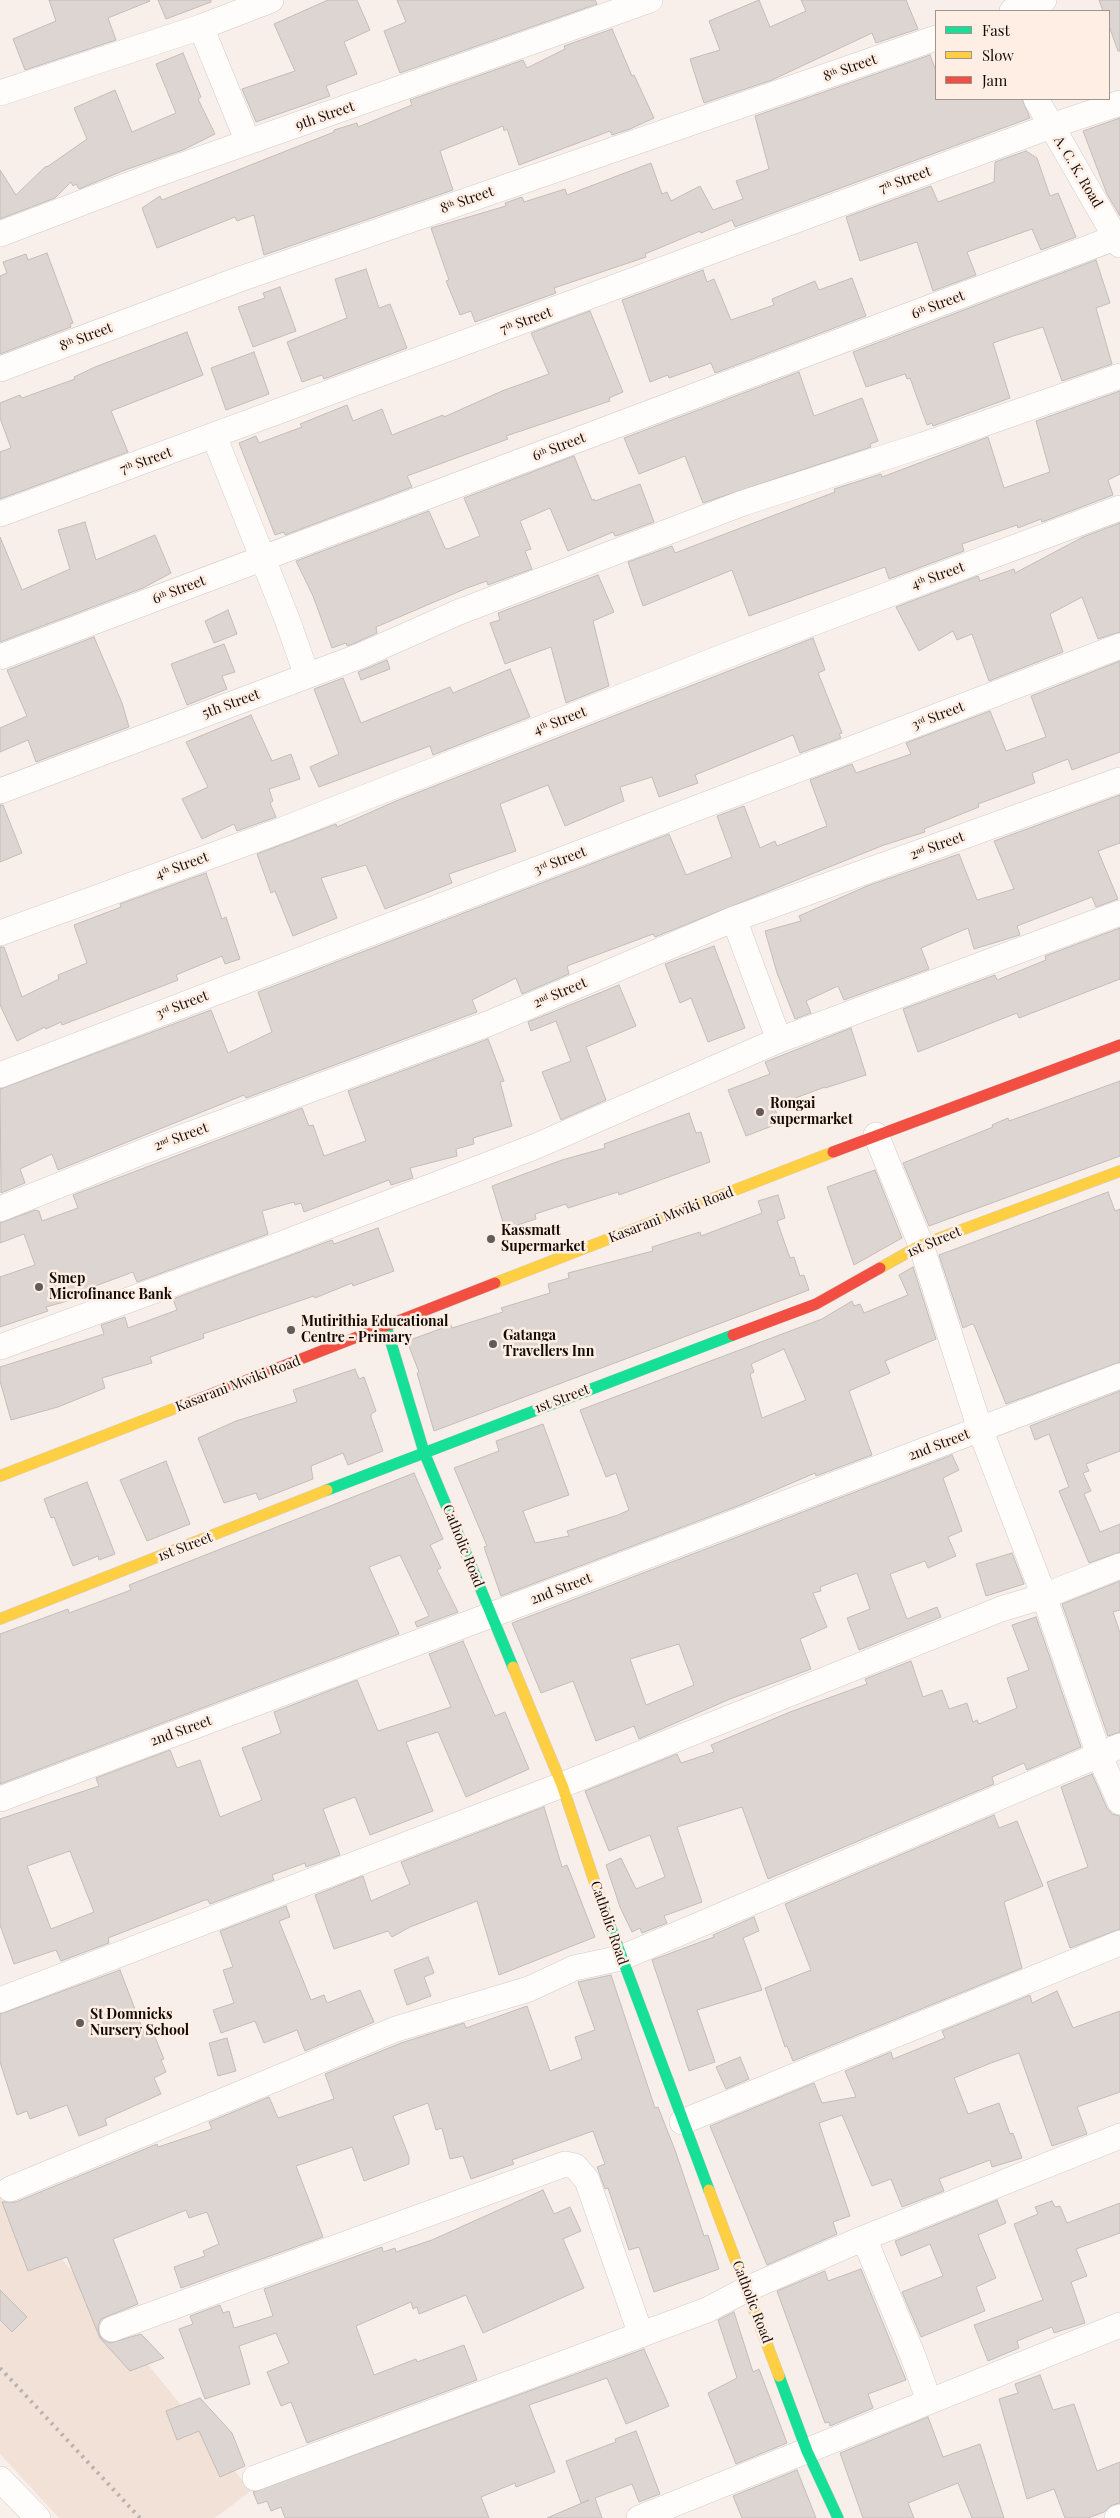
<!DOCTYPE html>
<meta charset="utf-8">
<style>
body{margin:0}
#map{position:relative;width:1120px;height:2518px;overflow:hidden;background:#f9efea;font-family:"Playfair Display",serif}
canvas{display:block}
.legend{position:absolute;left:935px;top:10px;width:175px;height:90px;box-sizing:border-box;background:#ffeee4;border:1px solid #a0948c;margin:0;padding:6px 9px;list-style:none;font-size:15px;color:#120c09}
.legend li{display:flex;align-items:center;gap:10px;height:25px}
.legend b{width:25px;border:1px solid #a0948c}
</style>
<div id="map">
<canvas width="1120" height="2518"></canvas>
<ul class="legend">
<li><b style="height:6px;background:#16e098"></b>Fast</li>
<li><b style="height:6px;background:#ffcf43"></b>Slow</li>
<li><b style="height:6px;background:#f24e42"></b>Jam</li>
</ul>
</div>
<script>
const context = document.querySelector('canvas').getContext('2d');
context.lineJoin = 'round';
function fill(path, color) { context.fillStyle = color; context.fill(path, 'evenodd'); }
const shape = rows => new Path2D(rows.map(r => 'M' + r).join(''));
function stroke(path, color, width, dash) { context.strokeStyle = color; context.lineWidth = width; context.lineCap = dash ? 'butt' : 'round'; context.setLineDash(dash || []); context.stroke(path); }
function write(font, color, halo, rows, align = 'center') {
  context.font = font + ' "Playfair Display",serif'; context.lineWidth = 5; context.setLineDash([]); context.textBaseline = 'middle'; context.strokeStyle = halo; context.fillStyle = color; for (const [text, x, y, turn = 0] of rows) {
    context.save(); context.translate(x, y); context.rotate((+turn || 0) * Math.PI / 180); context.textAlign = isNaN(turn) ? turn : align; if (halo) context.strokeText(text, 0, 0); context.fillText(text, 0, 0); context.restore();
  }
}
const built = shape([
 [0,2183,251,2491,215,2518,59,2518,0,2454]
]);
const building = shape([
 [49,0,149,0,150,1,108,18,116,40,25,70,13,39,56,21,49,0],
 [158,0,211,0,211,2,166,19,158,0],
 [328,0,357,0,370,30,344,42,357,74,326,86,330,96,256,122,242,89,295,71,274,24,328,0],
 [397,0,595,0,597,4,400,73,384,31,406,22,397,0],
 [759,0,770,27,806,11,801,0,906,0,918,29,876,43,872,33,772,80,704,103,690,59,720,50,709,21,759,0],
 [1099,0,1120,0,1120,51,1118,51,1109,26,1109,11,1103,11,1099,0],
 [612,29,632,76,634,75,654,118,630,129,612,135,610,131,519,165,507,129,504,131,503,126,440,151,453,190,264,255,254,215,237,221,235,217,157,248,142,208,160,196,162,200,334,132,334,130,357,123,358,127,412,105,410,100,523,60,527,68,565,49,564,46,612,29],
 [183,53,201,97,198,99,215,134,183,150,125,170,79,189,76,184,73,186,71,182,55,198,0,219,0,170,16,195,46,166,47,167,87,139,74,108,115,90,132,132,176,113,156,64,183,53],
 [930,55,936,71,936,99,1022,99,1030,118,735,227,732,220,701,233,700,231,645,254,646,257,554,288,556,293,475,322,471,311,460,315,446,281,449,280,431,228,506,206,505,203,522,197,524,202,565,189,567,195,651,163,662,194,667,192,671,201,700,186,713,210,743,199,736,181,769,169,755,116,930,55],
 [1120,118,1120,216,1107,194,1083,131,1120,118],
 [1026,151,1037,158,1050,196,1058,193,1076,237,1041,250,1032,229,967,252,976,275,933,291,917,242,860,261,846,217,931,186,938,202,994,182,995,162,1026,151],
 [47,253,73,323,70,324,71,327,0,354,0,276,7,273,3,262,26,254,28,260,47,253],
 [1096,260,1110,303,1096,308,1112,364,1062,381,1043,327,1013,336,993,343,1010,398,933,426,932,423,927,425,910,378,907,379,905,374,866,387,853,352,1096,260],
 [366,269,379,308,390,304,407,348,324,379,322,375,302,382,287,342,347,318,335,279,366,269],
 [703,270,707,282,714,279,731,320,774,305,772,299,815,281,819,290,852,278,866,316,715,373,711,363,669,378,668,375,650,382,622,300,703,270],
 [280,287,296,331,253,347,238,307,265,298,263,293,280,287],
 [590,311,623,392,609,398,610,401,506,436,508,439,407,476,412,487,285,535,284,532,275,535,239,443,256,436,259,443,302,427,300,424,347,405,353,421,382,409,392,435,443,415,444,417,502,391,549,374,531,333,590,311],
 [187,332,203,375,111,411,128,452,0,499,0,452,11,448,0,418,0,403,20,395,22,398,75,379,74,377,95,367,187,332],
 [254,352,269,394,226,410,211,368,254,352],
 [799,372,814,416,862,398,878,441,870,444,871,447,703,503,685,456,639,474,624,438,799,372],
 [1120,391,1120,474,1108,480,1113,495,1042,522,1041,519,1018,528,1017,525,962,544,964,551,889,579,885,567,749,616,732,570,643,606,628,562,672,546,675,553,835,492,834,489,881,474,882,477,988,437,1004,488,1050,472,1036,421,1120,391],
 [574,456,592,500,594,499,595,501,640,484,654,522,619,535,615,536,613,532,568,551,550,508,520,521,531,549,525,551,532,569,488,585,487,581,467,588,376,627,377,633,355,643,347,646,346,643,332,648,313,596,296,561,429,511,445,548,448,549,480,536,464,498,574,456],
 [85,522,96,560,155,535,171,573,143,588,0,642,0,537,22,590,70,569,58,530,85,522],
 [1120,523,1120,632,1098,639,1082,597,1050,614,1063,652,989,681,972,634,957,640,953,631,919,651,896,607,978,576,980,581,1014,569,1015,573,1083,537,1120,523],
 [598,575,614,612,593,621,609,686,566,703,551,647,505,664,490,623,500,620,498,613,598,575],
 [228,610,237,634,214,643,205,621,228,610],
 [94,637,122,703,129,727,36,762,28,740,0,752,0,728,27,716,7,670,94,637],
 [813,638,825,670,818,673,842,733,839,734,841,738,800,753,793,735,695,775,698,783,659,797,652,777,620,787,624,801,565,826,548,785,500,804,516,851,449,874,452,883,385,909,366,865,321,878,337,918,293,936,275,891,271,893,257,854,336,824,337,827,396,801,813,638],
 [224,644,235,672,222,676,227,689,187,705,171,664,224,644],
 [387,660,390,669,361,680,358,672,387,660],
 [1120,661,1120,752,1072,770,1068,759,1032,773,1035,783,978,804,979,807,924,829,925,832,884,845,655,937,653,934,567,966,569,974,522,994,516,978,472,1000,477,1012,246,1098,244,1095,58,1170,52,1154,20,1169,25,1183,1,1193,0,1089,211,1010,228,1053,272,1032,258,992,669,834,686,875,732,857,717,816,744,806,760,848,775,841,777,846,827,826,810,780,852,764,856,773,911,754,906,743,990,711,1006,751,1046,737,1031,696,1120,661],
 [510,669,530,717,433,755,430,746,319,787,310,767,339,754,314,689,343,678,361,723,450,687,453,693,510,669],
 [251,715,272,761,291,754,300,779,269,789,273,801,270,803,276,817,237,831,234,824,202,839,182,799,208,787,186,742,251,715],
 [1120,795,1120,843,1098,851,1118,899,1096,907,1092,897,1017,926,1020,935,974,949,968,928,921,948,929,969,844,1000,838,986,806,1001,811,1013,795,1019,777,973,765,931,801,921,799,916,867,886,959,854,977,900,1014,889,994,841,1120,795],
 [0,805,3,805,22,853,0,862,0,805],
 [206,873,222,919,226,917,240,959,225,964,222,956,176,975,178,980,62,1025,61,1022,46,1029,45,1027,17,1041,0,1005,0,947,4,947,22,997,59,979,58,975,87,963,74,925,121,907,120,904,206,873],
 [1120,928,1120,979,1019,1018,1017,1013,918,1052,903,1009,995,975,997,980,1046,960,1045,956,1120,928],
 [714,946,745,1028,708,1042,691,998,680,1003,665,964,714,946],
 [619,985,636,1026,586,1047,606,1100,561,1120,542,1072,571,1061,556,1021,531,1031,528,1022,619,985],
 [851,1028,866,1075,825,1088,825,1087,774,1106,780,1123,746,1136,728,1090,770,1074,765,1062,851,1028],
 [488,1039,504,1081,500,1082,512,1126,473,1138,474,1144,456,1149,457,1156,410,1168,413,1178,391,1185,389,1180,304,1212,301,1203,295,1205,294,1202,262,1211,268,1234,137,1282,133,1272,90,1288,92,1294,46,1307,48,1311,0,1327,0,1277,35,1265,24,1234,0,1243,0,1223,35,1210,39,1211,42,1221,78,1208,73,1195,302,1108,309,1126,313,1125,324,1156,366,1141,348,1091,488,1039],
 [1120,1081,1120,1156,929,1226,903,1163,993,1127,992,1125,1008,1118,1009,1121,1120,1081],
 [689,1113,696,1133,701,1132,710,1162,619,1195,618,1192,568,1208,566,1204,535,1214,536,1219,505,1229,492,1186,562,1160,605,1148,604,1144,689,1113],
 [875,1170,902,1238,854,1265,827,1187,875,1170],
 [1108,1192,1115,1211,1120,1209,1120,1362,1006,1404,974,1325,972,1324,963,1328,939,1255,1108,1192],
 [778,1195,785,1218,777,1221,790,1258,794,1257,800,1276,804,1275,809,1290,434,1431,417,1373,419,1372,407,1341,451,1325,452,1328,503,1312,501,1308,550,1293,548,1284,569,1278,568,1273,653,1251,652,1247,700,1232,701,1236,762,1213,758,1201,778,1195],
 [378,1228,394,1271,353,1286,352,1283,315,1298,314,1296,203,1334,204,1338,150,1357,152,1363,102,1378,105,1388,58,1407,11,1420,0,1381,0,1367,104,1334,101,1325,125,1317,128,1328,177,1310,173,1299,332,1240,334,1244,378,1228],
 [913,1267,936,1339,885,1361,890,1373,849,1391,872,1455,816,1476,815,1473,743,1504,501,1596,484,1547,487,1546,454,1468,499,1451,496,1441,543,1424,569,1495,523,1511,535,1543,569,1536,567,1531,618,1515,629,1510,616,1473,606,1477,580,1410,822,1319,852,1301,854,1306,860,1304,864,1313,908,1295,899,1275,913,1267],
 [784,1349,806,1400,762,1418,750,1374,754,1372,751,1364,784,1349],
 [355,1369,359,1379,364,1377,376,1411,371,1414,371,1417,383,1451,348,1465,343,1453,311,1466,313,1479,259,1500,256,1493,224,1503,198,1438,236,1421,297,1402,293,1390,355,1369],
 [1120,1391,1120,1451,1086,1464,1089,1471,1083,1473,1091,1491,1084,1494,1100,1532,1120,1524,1120,1552,1089,1563,1059,1491,1069,1487,1049,1434,1035,1440,1030,1426,1120,1391],
 [952,1455,959,1470,943,1478,962,1531,948,1537,956,1556,928,1568,925,1561,890,1574,907,1619,937,1607,941,1617,859,1650,847,1618,870,1609,857,1573,820,1587,821,1591,813,1593,827,1627,800,1639,811,1669,730,1699,639,1739,634,1726,596,1741,573,1681,541,1693,512,1623,952,1455],
 [679,1644,694,1685,646,1705,630,1659,679,1644],
 [166,1461,190,1524,147,1541,120,1480,166,1461],
 [414,1473,443,1539,430,1545,441,1568,437,1570,458,1612,417,1627,415,1622,429,1616,400,1555,369,1567,399,1634,0,1784,0,1634,68,1609,69,1613,131,1590,129,1585,414,1473],
 [87,1482,115,1554,99,1560,98,1556,73,1566,54,1517,51,1518,44,1499,87,1482],
 [1012,1553,1024,1584,986,1596,976,1564,1012,1553],
 [1120,1581,1120,1610,1113,1612,1120,1633,1120,1732,1108,1736,1062,1604,1120,1581],
 [1036,1617,1081,1747,1027,1770,1024,1763,992,1777,994,1784,768,1879,742,1807,677,1827,702,1902,664,1916,667,1923,642,1933,640,1928,632,1932,620,1907,606,1865,621,1858,636,1889,665,1877,650,1835,609,1851,585,1791,677,1754,681,1763,714,1752,711,1745,790,1712,867,1684,865,1679,911,1661,923,1697,942,1690,949,1709,967,1703,973,1722,977,1720,979,1724,1017,1708,1007,1678,1029,1670,1012,1625,1036,1617],
 [463,1641,495,1716,505,1712,529,1769,466,1797,438,1732,406,1742,433,1811,370,1835,355,1797,323,1809,340,1855,306,1867,305,1863,272,1875,274,1880,210,1904,208,1900,205,1900,108,1938,109,1943,61,1961,56,1950,14,1964,0,1925,0,1819,99,1786,96,1778,170,1750,177,1768,200,1760,220,1817,262,1800,242,1748,281,1733,274,1712,357,1680,378,1731,451,1707,429,1654,463,1641],
 [70,1851,94,1912,51,1929,27,1866,70,1851],
 [1092,1774,1107,1808,1112,1814,1120,1816,1120,1929,1070,1948,1047,1882,1088,1867,1061,1787,1092,1774],
 [544,1807,562,1867,567,1865,595,1937,499,1975,477,1901,410,1927,392,1937,388,1931,334,1949,315,1895,363,1876,371,1901,410,1884,401,1862,544,1807],
 [994,1815,999,1828,1017,1821,1043,1886,1004,1902,1022,1968,793,2061,787,2046,785,2047,765,1988,811,1970,785,1904,994,1815],
 [286,1906,290,1917,279,1921,311,2000,324,1995,327,2003,360,1990,374,2022,305,2051,297,2030,264,2043,255,2021,221,2033,213,2010,234,2003,223,1970,233,1967,220,1931,286,1906],
 [754,1917,759,1931,743,1938,762,1990,697,2010,715,2062,689,2071,652,1960,714,1937,713,1935,754,1917],
 [428,1957,434,1973,424,1977,431,1996,407,2005,394,1970,428,1957],
 [120,1970,144,2033,152,2030,164,2059,161,2060,166,2072,154,2078,161,2094,105,2119,107,2125,79,2136,67,2105,30,2119,27,2111,17,2115,0,2062,0,2014,120,1970],
 [611,1975,655,2108,658,2107,675,2150,704,2236,708,2235,719,2269,654,2292,639,2247,629,2250,608,2188,605,2189,597,2167,605,2164,593,2131,512,2160,514,2164,471,2179,463,2156,450,2159,442,2128,436,2130,428,2103,393,2116,409,2157,409,2164,364,2181,352,2147,296,2166,323,2237,181,2288,174,2267,205,2256,203,2251,219,2244,207,2212,189,2218,186,2210,113,2239,138,2304,101,2319,98,2326,99,2334,103,2340,110,2343,141,2334,164,2358,130,2371,100,2338,67,2257,28,2271,2,2202,16,2202,157,2144,158,2147,212,2129,209,2122,269,2097,278,2118,334,2099,325,2074,401,2043,464,2023,466,2028,527,2006,550,2071,582,2059,575,2037,595,2030,578,1982,611,1975],
 [1057,1991,1073,2028,1120,2011,1120,2092,1077,2107,1087,2134,1052,2146,1019,2053,991,2063,954,2078,968,2114,999,2103,1010,2134,1013,2133,1022,2158,992,2167,990,2160,939,2179,944,2191,902,2207,891,2179,872,2186,842,2115,819,2123,850,2216,833,2222,837,2234,767,2265,710,2126,814,2083,822,2103,856,2097,845,2071,891,2052,893,2059,945,2038,942,2031,1030,1995,1032,2003,1057,1991],
 [227,2038,236,2071,218,2076,209,2043,227,2038],
 [740,2057,749,2079,726,2089,716,2067,740,2057],
 [543,2190,554,2214,570,2207,581,2231,563,2239,584,2288,483,2333,466,2295,419,2314,417,2307,413,2309,411,2302,356,2326,374,2375,416,2359,417,2362,464,2345,477,2380,307,2443,291,2402,281,2406,267,2372,289,2363,276,2333,239,2346,250,2384,205,2399,179,2329,193,2324,190,2316,220,2305,223,2313,229,2311,234,2328,273,2316,264,2289,382,2247,383,2252,395,2248,396,2252,432,2240,543,2190],
 [997,2200,1006,2223,978,2235,996,2278,976,2287,985,2311,921,2337,902,2292,943,2276,930,2244,901,2256,895,2241,997,2200],
 [1052,2201,1055,2207,1060,2206,1067,2223,1120,2203,1120,2233,1076,2249,1087,2276,1071,2282,1085,2323,1054,2333,1052,2327,1017,2341,1019,2348,988,2361,974,2325,1043,2300,1014,2224,1038,2214,1035,2207,1052,2201],
 [861,2269,906,2380,868,2394,873,2408,830,2426,829,2422,825,2423,777,2291,825,2271,828,2281,861,2269],
 [0,2290,27,2317,12,2332,0,2320,0,2290],
 [734,2312,753,2372,759,2369,787,2443,736,2464,708,2393,737,2378,718,2320,734,2312],
 [644,2349,669,2406,626,2424,607,2378,529,2405,555,2472,516,2487,515,2483,481,2497,489,2518,285,2518,281,2507,271,2511,267,2501,258,2504,253,2492,644,2349],
 [1040,2375,1053,2410,1074,2404,1097,2471,1120,2462,1120,2503,1112,2505,1104,2512,1088,2518,1065,2518,1054,2489,1027,2499,999,2399,1018,2393,1015,2384,1040,2375],
 [200,2398,232,2433,245,2466,220,2477,199,2431,177,2440,166,2411,200,2398],
 [928,2417,943,2457,980,2444,1004,2518,972,2518,958,2483,908,2503,914,2518,863,2518,840,2453,928,2417],
 [636,2431,660,2494,639,2502,632,2484,595,2498,602,2518,547,2518,589,2500,581,2503,566,2461,616,2442,615,2439,636,2431],
 [797,2470,816,2518,742,2518,733,2496,797,2470]
]);
const street = shape([
 [1012,11,1044,0],
 [201,27,248,142],
 [0,93,201,27,271,0],
 [1036,99,1120,245],
 [0,234,152,176,650,0],
 [0,369,240,279,936,38],
 [214,436,287,619,307,676],
 [0,514,1051,126,1120,103],
 [0,657,1120,236],
 [0,791,360,656,459,612,743,503,923,445,1120,376],
 [734,919,779,1040],
 [0,933,282,830,743,649,1120,508],
 [0,1075,1120,646],
 [876,1135,921,1245,980,1429,1044,1596,1099,1755,1120,1802],
 [0,1209,145,1151,490,1023,734,919,1120,780],
 [0,1347,271,1248,534,1147,779,1040,1120,913],
 [0,1799,491,1615,1120,1376],
 [0,2000,562,1785,1001,1609,1044,1596,1120,1566],
 [682,2122,1120,1943],
 [10,2189,396,2029,529,1989,574,1968,621,1958,1120,1746],
 [864,2238,913,2356,929,2401],
 [112,2329,565,2164,575,2166,587,2180,641,2335],
 [255,2478,707,2310,747,2289,864,2238,1120,2136],
 [0,2479,38,2518],
 [639,2518,1120,2325],
 [1117,2518,1120,2517]
]);
const fast = shape([
 [386,1326,424,1452,513,1667],
 [327,1490,733,1335],
 [603,1907,709,2190],
 [779,2376,807,2451,838,2518]
]);
const slow = shape([
 [880,1268,921,1245,1120,1171],
 [495,1283,833,1152],
 [0,1476,191,1402],
 [0,1619,327,1490],
 [513,1667,562,1785,603,1907],
 [709,2190,779,2376]
]);
const jam = shape([
 [833,1152,1120,1045],
 [733,1335,816,1304,880,1268],
 [191,1402,495,1283]
]);
const rail = shape([
 [0,2368,140,2518]
]);
const markers = [
 [760,1112,5,"#635b58"],
 [491,1239,5,"#635b58"],
 [39,1287,5,"#635b58"],
 [291,1330,5,"#635b58"],
 [493,1344,5,"#635b58"],
 [80,2023,5,"#635b58"]
];
const streetNames = [
 ["8ᵗʰ Street",850,68,-19],
 ["9th Street",325,116,-19],
 ["A. C. K. Road",1078,172,59],
 ["7ᵗʰ Street",905,180,-20],
 ["8ᵗʰ Street",467,200,-19],
 ["6ᵗʰ Street",938,305,-21],
 ["7ᵗʰ Street",526,321,-20],
 ["8ᵗʰ Street",86,337,-21],
 ["6ᵗʰ Street",559,447,-21],
 ["7ᵗʰ Street",146,461,-20],
 ["4ᵗʰ Street",938,576,-20],
 ["6ᵗʰ Street",179,590,-21],
 ["5th Street",231,704,-20],
 ["3ʳᵈ Street",938,716,-21],
 ["4ᵗʰ Street",560,721,-21],
 ["2ⁿᵈ Street",937,846,-20],
 ["3ʳᵈ Street",560,861,-21],
 ["4ᵗʰ Street",182,866,-20],
 ["2ⁿᵈ Street",560,993,-23],
 ["3ʳᵈ Street",182,1005,-21],
 ["2ⁿᵈ Street",181,1137,-20],
 ["Kasarani Mwiki Road",671,1215,-21],
 ["1st Street",934,1242,-23],
 ["Kasarani Mwiki Road",238,1384,-21],
 ["1st Street",562,1399,-21],
 ["2nd Street",939,1445,-21],
 ["Catholic Road",463,1546,68],
 ["1st Street",185,1547,-21],
 ["2nd Street",561,1589,-21],
 ["2nd Street",181,1731,-20],
 ["Catholic Road",609,1923,71],
 ["Catholic Road",752,2302,69]
];
const poiNames = [
 ["Rongai",770,1104],
 ["supermarket",770,1120],
 ["Kassmatt",501,1231],
 ["Supermarket",501,1247],
 ["Smep",49,1279],
 ["Microfinance Bank",49,1295],
 ["Mutirithia Educational",301,1322],
 ["Centre - Primary",301,1338],
 ["Gatanga",503,1336],
 ["Travellers Inn",503,1352],
 ["St Domnicks",90,2015],
 ["Nursery School",90,2031]
];
fill(built, '#f2e1d7');
fill(building, '#ddd5d1');
stroke(building, '#c4bcb8', 1);
stroke(street, '#d3cbc7', 26);
stroke(fast, '#d3cbc7', 12);
stroke(slow, '#d3cbc7', 12);
stroke(jam, '#d3cbc7', 12);
stroke(street, '#fefdfc', 25);
stroke(fast, '#16e098', 11);
stroke(slow, '#ffcf43', 11);
stroke(jam, '#f24e42', 11);
stroke(rail, '#b5b3b2', 4, [2.5, 5]);
for (const [x, y, r, color] of markers) { const dot = new Path2D(); dot.arc(x, y, r, 0, 2 * Math.PI); context.fillStyle = color; context.fill(dot); stroke(dot, '#ffeee4', 2); }
write('14px', '#120c09', '#ffeee4', streetNames);
write('bold 14px', '#120c09', '#ffeee4', poiNames, 'left');
</script>
